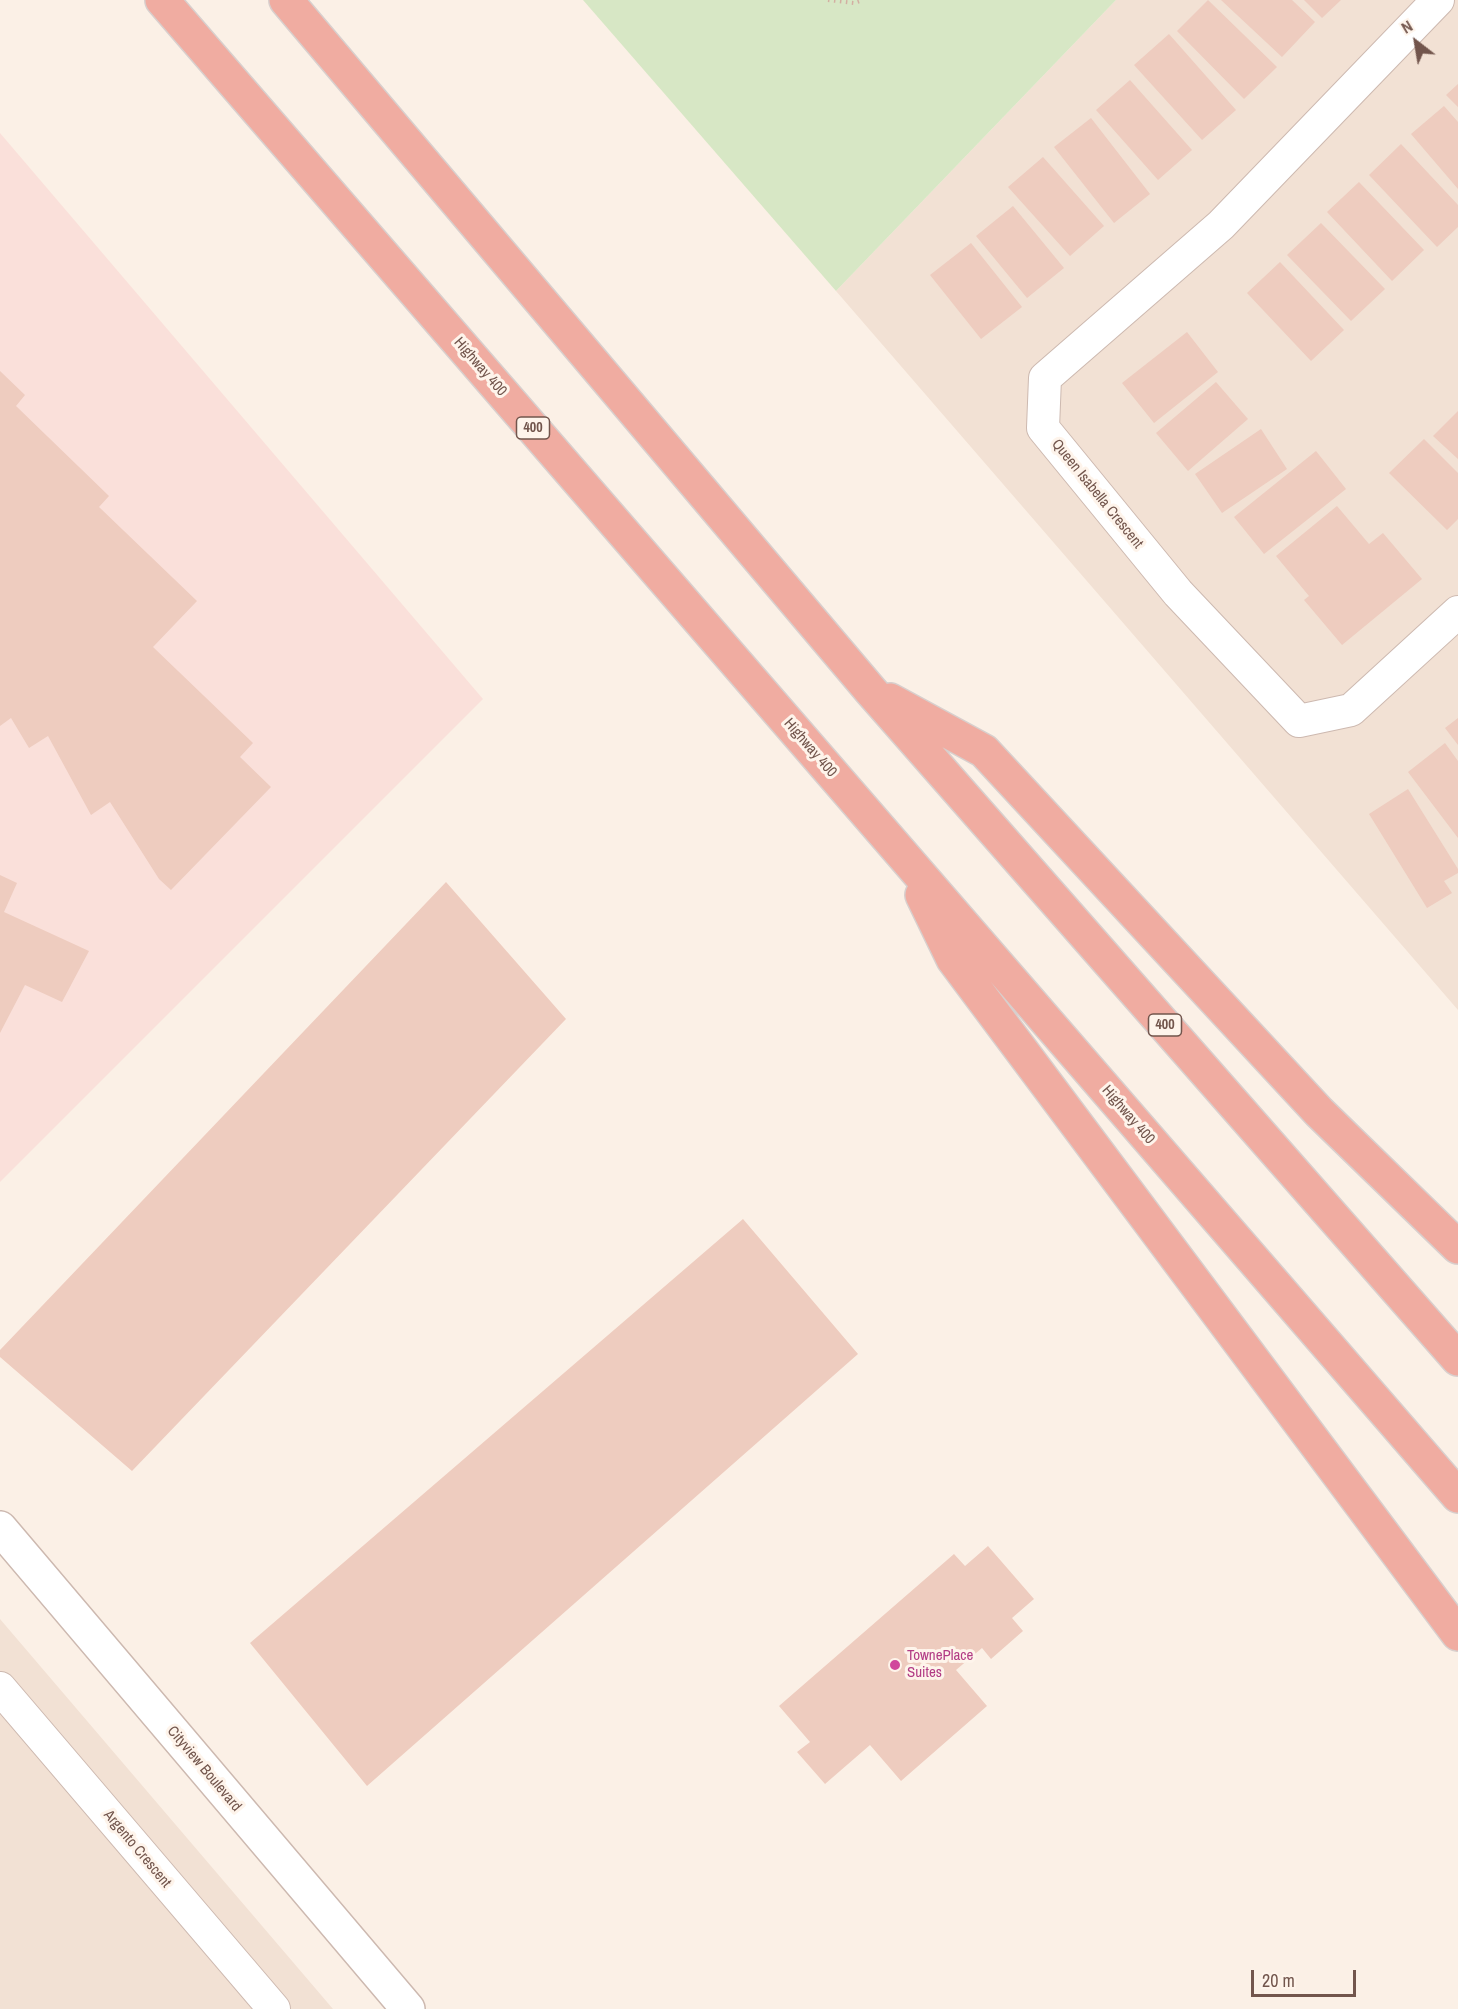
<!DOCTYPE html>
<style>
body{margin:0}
#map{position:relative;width:1458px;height:2009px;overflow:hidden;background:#fbf0e6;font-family:"Archivo Narrow",sans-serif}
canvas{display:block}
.north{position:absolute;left:1386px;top:12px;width:60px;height:60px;-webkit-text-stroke:4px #fef4eb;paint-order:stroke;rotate:329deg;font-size:16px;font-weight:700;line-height:24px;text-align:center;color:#72554c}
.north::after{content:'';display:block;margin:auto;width:21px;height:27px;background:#72554c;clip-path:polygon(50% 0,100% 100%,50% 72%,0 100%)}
.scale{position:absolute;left:1251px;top:1970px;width:105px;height:27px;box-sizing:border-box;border:3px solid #72554c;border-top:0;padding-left:8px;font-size:18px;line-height:21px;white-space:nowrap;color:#72554c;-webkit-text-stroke:4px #fef4eb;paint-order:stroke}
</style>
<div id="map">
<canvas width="1458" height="2009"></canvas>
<div class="north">N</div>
<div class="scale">20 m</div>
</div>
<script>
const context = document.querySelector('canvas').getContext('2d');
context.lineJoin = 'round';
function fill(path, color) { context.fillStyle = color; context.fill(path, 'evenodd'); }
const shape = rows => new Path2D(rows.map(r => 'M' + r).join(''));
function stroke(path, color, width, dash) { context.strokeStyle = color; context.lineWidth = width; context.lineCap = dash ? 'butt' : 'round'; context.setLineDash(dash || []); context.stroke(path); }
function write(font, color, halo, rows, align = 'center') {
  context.font = font + ' "Archivo Narrow",sans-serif'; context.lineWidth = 6; context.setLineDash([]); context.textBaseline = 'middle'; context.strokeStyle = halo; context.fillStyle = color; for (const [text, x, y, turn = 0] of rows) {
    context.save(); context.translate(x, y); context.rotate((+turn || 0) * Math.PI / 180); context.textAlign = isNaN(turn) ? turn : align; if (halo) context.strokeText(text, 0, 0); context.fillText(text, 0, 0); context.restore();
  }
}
const residential = shape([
 [1116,0,1458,0,1458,1010,836,291],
 [0,1619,333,2009,0,2009]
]);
const commercial = shape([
 [0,133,483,699,0,1182]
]);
const green = shape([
 [583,0,1116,0,836,291]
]);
const building = shape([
 [1208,0,1277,67,1244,99,1177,31],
 [1221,0,1292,0,1315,22,1282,57],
 [1304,0,1341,0,1322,18],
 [1169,34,1236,110,1202,140,1134,65],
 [1130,80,1192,150,1158,180,1096,110],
 [1458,84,1458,107,1446,95],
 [1444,106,1458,122,1458,189,1411,134],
 [1091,118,1150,194,1114,223,1054,147],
 [1401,144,1458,205,1458,227,1437,247,1369,175],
 [1043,157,1104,226,1070,256,1008,187],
 [1359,182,1424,250,1392,281,1327,212],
 [1013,206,1064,268,1027,298,976,236],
 [1321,223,1385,289,1351,321,1287,255],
 [971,243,1022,307,981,339,930,275],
 [1280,262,1344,330,1311,361,1247,293],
 [1187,332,1218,372,1154,423,1122,383],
 [0,371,25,395,16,406,109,496,99,507,197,601,153,647,253,743,240,757,271,787,171,890,159,879,110,802,91,815,48,736,29,748,11,718,0,726],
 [1216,382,1248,419,1188,471,1156,433],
 [1458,411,1458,459,1433,436],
 [1261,429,1287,469,1222,513,1195,474],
 [1424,439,1458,473,1458,519,1447,530,1389,473],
 [1316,451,1346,489,1264,554,1234,517],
 [1337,506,1369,544,1383,533,1422,579,1342,645,1304,600,1309,596,1276,556],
 [1458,718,1458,745,1445,728],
 [1445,743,1458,761,1458,838,1408,772],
 [1408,789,1458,869,1458,873,1444,881,1452,893,1427,908,1369,814],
 [0,875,17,883,4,912,89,951,62,1002,25,985,0,1033],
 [446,882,566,1019,132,1471,0,1357,0,1350],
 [743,1219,858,1354,367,1786,250,1643],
 [988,1546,1034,1599,1012,1618,1023,1631,991,1659,982,1648,956,1670,987,1706,901,1781,870,1745,825,1784,797,1752,810,1742,779,1706,954,1554,965,1566]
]);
const path = shape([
 [828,0,854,3,863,0]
]);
const minor = shape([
 [1438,0,1221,225,1045,378,1043,428,1178,593,1299,721,1351,710,1458,612],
 [0,1688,274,2009]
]);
const tertiary = shape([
 [0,1528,408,2009]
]);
const motorway = shape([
 [162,0,1458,1496],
 [286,0,871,691,1458,1359],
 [890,700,984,751,1319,1112,1458,1247],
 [922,895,953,959,1458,1634]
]);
const markers = [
 [895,1665,6,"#d1479c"]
];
const shields = [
 [533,428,33],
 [1165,1025,33]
];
const shieldNames = [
 ["400",533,428],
 ["400",1165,1025]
];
const streetNames = [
 ["Highway 400",480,367,49],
 ["Queen Isabella Crescent",1097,494,51],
 ["Highway 400",810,748,49],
 ["Highway 400",1128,1115,49],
 ["Cityview Boulevard",204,1769,50],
 ["Argento Crescent",137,1849,50]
];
const hotelNames = [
 ["TownePlace",907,1656],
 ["Suites",907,1673]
];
fill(residential, '#f2e1d4');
fill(commercial, '#fae0da');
fill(green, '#d7e7c5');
fill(building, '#eeccbf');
stroke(minor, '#cdb9b0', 34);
stroke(tertiary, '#cdb9b0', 36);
stroke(motorway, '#d8cfcd', 36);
stroke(path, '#d3afa2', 4, [1.5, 4.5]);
stroke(minor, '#fff', 32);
stroke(tertiary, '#fff', 33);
stroke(motorway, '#f0aca1', 33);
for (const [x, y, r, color] of markers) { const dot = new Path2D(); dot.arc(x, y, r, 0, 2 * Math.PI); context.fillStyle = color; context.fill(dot); stroke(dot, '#fef4eb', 2); }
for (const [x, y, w] of shields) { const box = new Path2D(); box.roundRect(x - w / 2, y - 11, w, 22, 4.5); context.fillStyle = '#fef4eb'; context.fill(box); stroke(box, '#72554c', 1.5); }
write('bold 14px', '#72554c', null, shieldNames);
write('15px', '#72554c', '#fef4eb', streetNames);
write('15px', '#b23c85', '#fef4eb', hotelNames, 'left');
</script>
